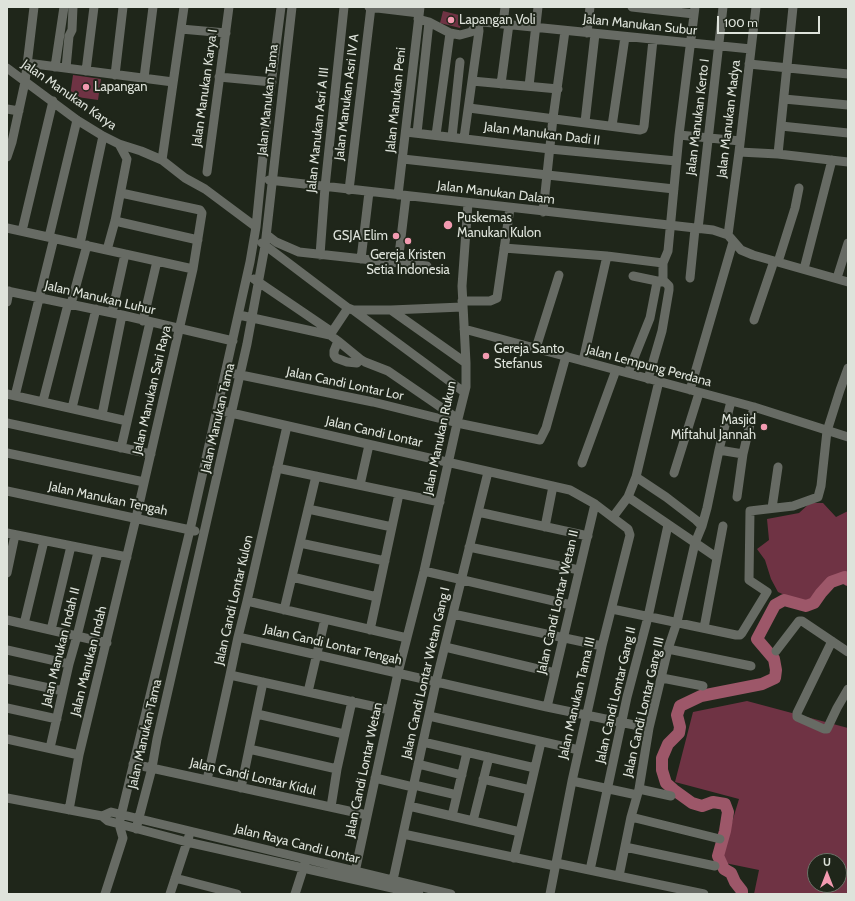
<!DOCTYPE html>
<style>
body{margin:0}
#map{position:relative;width:855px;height:901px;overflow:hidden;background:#1f261a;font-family:Cabin,sans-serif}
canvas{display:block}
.frame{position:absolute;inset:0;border:8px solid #dee3db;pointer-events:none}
.north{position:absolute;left:807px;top:853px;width:40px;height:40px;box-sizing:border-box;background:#1f261a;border:1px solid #6b7267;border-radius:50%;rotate:0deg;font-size:11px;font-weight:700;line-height:16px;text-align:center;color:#dee3db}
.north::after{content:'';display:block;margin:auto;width:14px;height:18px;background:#f29ab0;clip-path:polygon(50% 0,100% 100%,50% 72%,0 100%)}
.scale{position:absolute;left:717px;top:16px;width:103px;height:18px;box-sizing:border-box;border:2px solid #dee3db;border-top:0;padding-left:5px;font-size:12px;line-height:14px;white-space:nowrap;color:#dee3db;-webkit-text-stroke:3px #1f261a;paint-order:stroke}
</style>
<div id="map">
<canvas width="855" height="901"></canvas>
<div class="frame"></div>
<div class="north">U</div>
<div class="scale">100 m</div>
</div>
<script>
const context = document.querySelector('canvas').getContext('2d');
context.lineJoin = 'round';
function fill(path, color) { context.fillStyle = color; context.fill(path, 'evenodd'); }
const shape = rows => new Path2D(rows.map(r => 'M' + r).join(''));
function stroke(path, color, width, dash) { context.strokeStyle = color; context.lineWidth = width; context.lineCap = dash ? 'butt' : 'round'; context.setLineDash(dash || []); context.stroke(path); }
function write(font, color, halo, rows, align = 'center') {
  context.font = font + ' Cabin,sans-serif'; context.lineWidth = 4; context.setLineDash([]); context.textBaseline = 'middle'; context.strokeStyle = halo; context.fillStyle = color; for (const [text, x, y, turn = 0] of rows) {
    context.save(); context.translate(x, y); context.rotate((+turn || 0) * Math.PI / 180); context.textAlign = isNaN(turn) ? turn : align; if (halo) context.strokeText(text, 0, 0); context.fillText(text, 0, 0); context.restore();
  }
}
const green = shape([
 [443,11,463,16,460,28,440,23],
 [73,75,101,79,98,100,70,96],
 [810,503,823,503,836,517,848,511,848,574,844,573,835,575,818,592,811,602,802,603,778,592,771,579,765,560,757,549,769,540,767,519,799,513],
 [747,701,848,728,848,894,754,894,759,870,720,862,739,799,675,782,693,712],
 [815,861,839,861,839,885,815,885]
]);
const river = shape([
 [742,894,742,891,735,882,731,873,724,869,718,856,725,831,728,812,725,804,713,802,702,806,692,803,674,790,666,783,662,770,662,758,668,744,679,733,680,727,677,715,680,706,701,696,762,684,775,678,776,670,774,659,757,639,775,605,784,600,806,606,814,603,821,593,831,582,845,577,848,580]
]);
const minor = shape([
 [369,7,419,13],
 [632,7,694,14],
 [418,19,429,22,450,33,460,35,471,32,478,23,483,22,751,49],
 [503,24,505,7],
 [181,29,226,33],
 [587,33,590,7],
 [27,63,173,82],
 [749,64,848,74],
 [55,67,64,7],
 [7,68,77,120,103,136,119,144,141,151,162,160,185,178,205,189,256,227],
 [66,68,69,36,72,30,73,7],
 [86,71,94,7],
 [115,75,123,7],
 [219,77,272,82],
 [144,78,153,7],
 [472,81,558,89],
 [501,84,509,24],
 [529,86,538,7],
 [784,99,848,105],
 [469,108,640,130,643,129,644,126,653,40],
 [7,109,19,111],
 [585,122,595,34],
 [612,126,625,37],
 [781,126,848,133],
 [406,132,550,149,676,161],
 [417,133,429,22],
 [436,135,450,33],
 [679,135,740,141],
 [452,137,460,62],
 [464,138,479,31,478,23],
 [739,152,778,154,848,162],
 [778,154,793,7],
 [7,157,12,142,25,82,34,7],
 [403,159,674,189],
 [162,160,184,7],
 [207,172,229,7],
 [269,180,713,230,728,235,741,250,753,255,848,282],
 [349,190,371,7],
 [398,195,420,7],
 [543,212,553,118,565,31],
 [115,221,198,240],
 [7,228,193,269],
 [698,229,723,7],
 [22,231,53,101],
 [267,235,276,242,299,252,427,266],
 [728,235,739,152,756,7],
 [49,237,77,120],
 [262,243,348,308,353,310,391,310,462,307],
 [80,244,103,136],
 [504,248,607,256,663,263],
 [107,250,115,221,127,159,119,144],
 [320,255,325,187,344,7],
 [361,259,369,192],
 [778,262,795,208,799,188],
 [398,263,406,196],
 [804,269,832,160],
 [633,276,662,282],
 [690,278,695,229],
 [837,278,848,243],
 [254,279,332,332],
 [7,291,122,315,233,341],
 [462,301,490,301,497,298,510,208],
 [7,302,9,291],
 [71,304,87,245],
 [353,310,464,392],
 [391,310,466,363],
 [112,313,125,254],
 [239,315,330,335,338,341,360,359,357,363,347,362,336,358,334,355,334,351,338,341],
 [754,320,774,261],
 [143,321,157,261],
 [464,329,754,407,848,437],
 [330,335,348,308],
 [536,348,559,275],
 [360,359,365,362,388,371,458,419],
 [583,361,607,256],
 [226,372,373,402,462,424,540,440,546,428,566,356],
 [628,373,650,318,657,282],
 [648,379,662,331,669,290,669,286,663,280,663,263,668,251,679,135,695,7],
 [690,390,733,242],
 [7,394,127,421],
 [15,396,54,238],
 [43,401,68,304],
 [72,408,96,309],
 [218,410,570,490,595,504,628,529,630,535,602,646,572,781,550,894],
 [102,415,122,315],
 [7,423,151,454],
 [121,448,150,322],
 [719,450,743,454],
 [7,453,144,482],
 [582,463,616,370],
 [277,468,440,502],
 [674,473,699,393],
 [636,477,666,497,696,520,702,526],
 [360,485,369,445],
 [7,491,195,531],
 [628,497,716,557],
 [737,497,743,454,754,407],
 [772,508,778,467],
 [308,509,392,527],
 [478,512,588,536],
 [613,517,628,497,636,477,659,381],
 [545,527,553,486],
 [7,533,127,557],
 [300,543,385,561],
 [469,547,579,570],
 [424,571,571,605],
 [7,573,15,535],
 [292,577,377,597],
 [247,601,407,638],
 [612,609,736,635,740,635,742,633,767,592,749,580,750,511,793,506,818,497,821,486,827,431,840,390,848,368],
 [284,610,316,476],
 [453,614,602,646],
 [7,620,107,643],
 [24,624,44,541],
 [704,628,723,526],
 [51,630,71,546],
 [370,630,399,494],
 [238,637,547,707,649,728],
 [832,641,797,713,797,717,824,729,827,729,837,708,848,689],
 [445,647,555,673],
 [668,649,751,666],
 [7,650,69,664],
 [776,651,799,621,802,621,848,652],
 [230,675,390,710],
 [662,678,703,686],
 [7,679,63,691],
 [308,692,325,619],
 [547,707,595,504],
 [7,708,57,719],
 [257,714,344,734],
 [429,716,579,750],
 [7,739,79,755],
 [423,742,535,768],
 [50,748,69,664,77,636,98,552],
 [249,749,337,769],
 [133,764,367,815],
 [418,764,462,775],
 [375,778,413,787],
 [483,779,530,790],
 [207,780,230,675,238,637,247,601,287,426],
 [572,781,637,795],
 [414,785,457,795],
 [241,788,263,682],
 [639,789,671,796],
 [7,798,102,816,111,812,451,894],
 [409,806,520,832],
 [331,807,337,769,352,701],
 [69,810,79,755,136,518,193,269,202,213,200,210,121,193],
 [102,816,108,821,187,842,419,894],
 [452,816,467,752],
 [631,817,720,839],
 [473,821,489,757],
 [119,824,190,530,250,262,256,227,267,116,281,7],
 [136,829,152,768,157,739,247,344,265,246,292,7],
 [403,834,555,866],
 [625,847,715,866],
 [514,858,541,742],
 [556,863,704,894],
 [590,870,627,697,648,617,668,525],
 [355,872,398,673,424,571,458,419,466,387,466,363,462,286,468,203],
 [619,876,631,817,639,789,649,728,668,649,677,622,695,543,702,526,707,508,719,450,731,401],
 [175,878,237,894],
 [393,880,436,682,488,472],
 [105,894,123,838,119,824],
 [170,894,189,836],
 [295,894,305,863]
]);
const markers = [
 [451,20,4,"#f29ab0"],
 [86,87,4,"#f29ab0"],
 [448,225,5,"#f29ab0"],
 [396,236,4,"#f29ab0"],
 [408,241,4,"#f29ab0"],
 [486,356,4,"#f29ab0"],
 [764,427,4,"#f29ab0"]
];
const poiNames = [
 ["Lapangan Voli",459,20],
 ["Lapangan",94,87],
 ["Puskemas",457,218],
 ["Manukan Kulon",457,233],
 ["GSJA Elim",388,236,"right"],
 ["Gereja Kristen",408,255,"center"],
 ["Setia Indonesia",408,270,"center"],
 ["Gereja Santo",494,349],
 ["Stefanus",494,364],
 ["Masjid",756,420,"right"],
 ["Miftahul Jannah",756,435,"right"]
];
const streetNames = [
 ["Jalan Manukan Subur",640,25,6],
 ["Jalan Manukan Karya I",205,88,-82],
 ["Jalan Manukan Karya",69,95,35],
 ["Jalan Manukan Asri IV A",347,97,-83],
 ["Jalan Manukan Tama",268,100,-84],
 ["Jalan Manukan Peni",396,100,-84],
 ["Jalan Manukan Kerto I",698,117,-83],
 ["Jalan Manukan Madya",729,119,-83],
 ["Jalan Manukan Asri A III",318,130,-84],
 ["Jalan Manukan Dadi II",542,134,7],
 ["Jalan Manukan Dalam",496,193,7],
 ["Jalan Manukan Luhur",100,298,13],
 ["Jalan Lempung Perdana",649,366,15],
 ["Jalan Candi Lontar Lor",345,384,12],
 ["Jalan Manukan Sari Raya",152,390,-77],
 ["Jalan Manukan Tama",218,418,-77],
 ["Jalan Candi Lontar",374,432,13],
 ["Jalan Manukan Rukun",440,438,-78],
 ["Jalan Manukan Tengah",108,499,12],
 ["Jalan Candi Lontar Kulon",234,600,-77],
 ["Jalan Candi Lontar Wetan II",558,602,-77],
 ["Jalan Candi Lontar Tengah",333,645,13],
 ["Jalan Manukan Indah II",61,647,-76],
 ["Jalan Manukan Indah",89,661,-76],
 ["Jalan Candi Lontar Wetan Gang I",426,673,-77],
 ["Jalan Candi Lontar Gang II",616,695,-77],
 ["Jalan Manukan Tama III",577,698,-77],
 ["Jalan Candi Lontar Gang III",644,707,-77],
 ["Jalan Manukan Tama",145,734,-77],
 ["Jalan Candi Lontar Wetan",364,770,-78],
 ["Jalan Candi Lontar Kidul",253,777,13],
 ["Jalan Raya Candi Lontar",297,844,14]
];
fill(green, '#6f3344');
stroke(river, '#9d5769', 12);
stroke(minor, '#676b64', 9);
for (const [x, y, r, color] of markers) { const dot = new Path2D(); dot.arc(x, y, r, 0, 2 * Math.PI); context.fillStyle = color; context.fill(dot); stroke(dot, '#1f261a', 1.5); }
write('13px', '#dee3db', '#1f261a', poiNames, 'left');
write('13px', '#dee3db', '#1f261a', streetNames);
</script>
